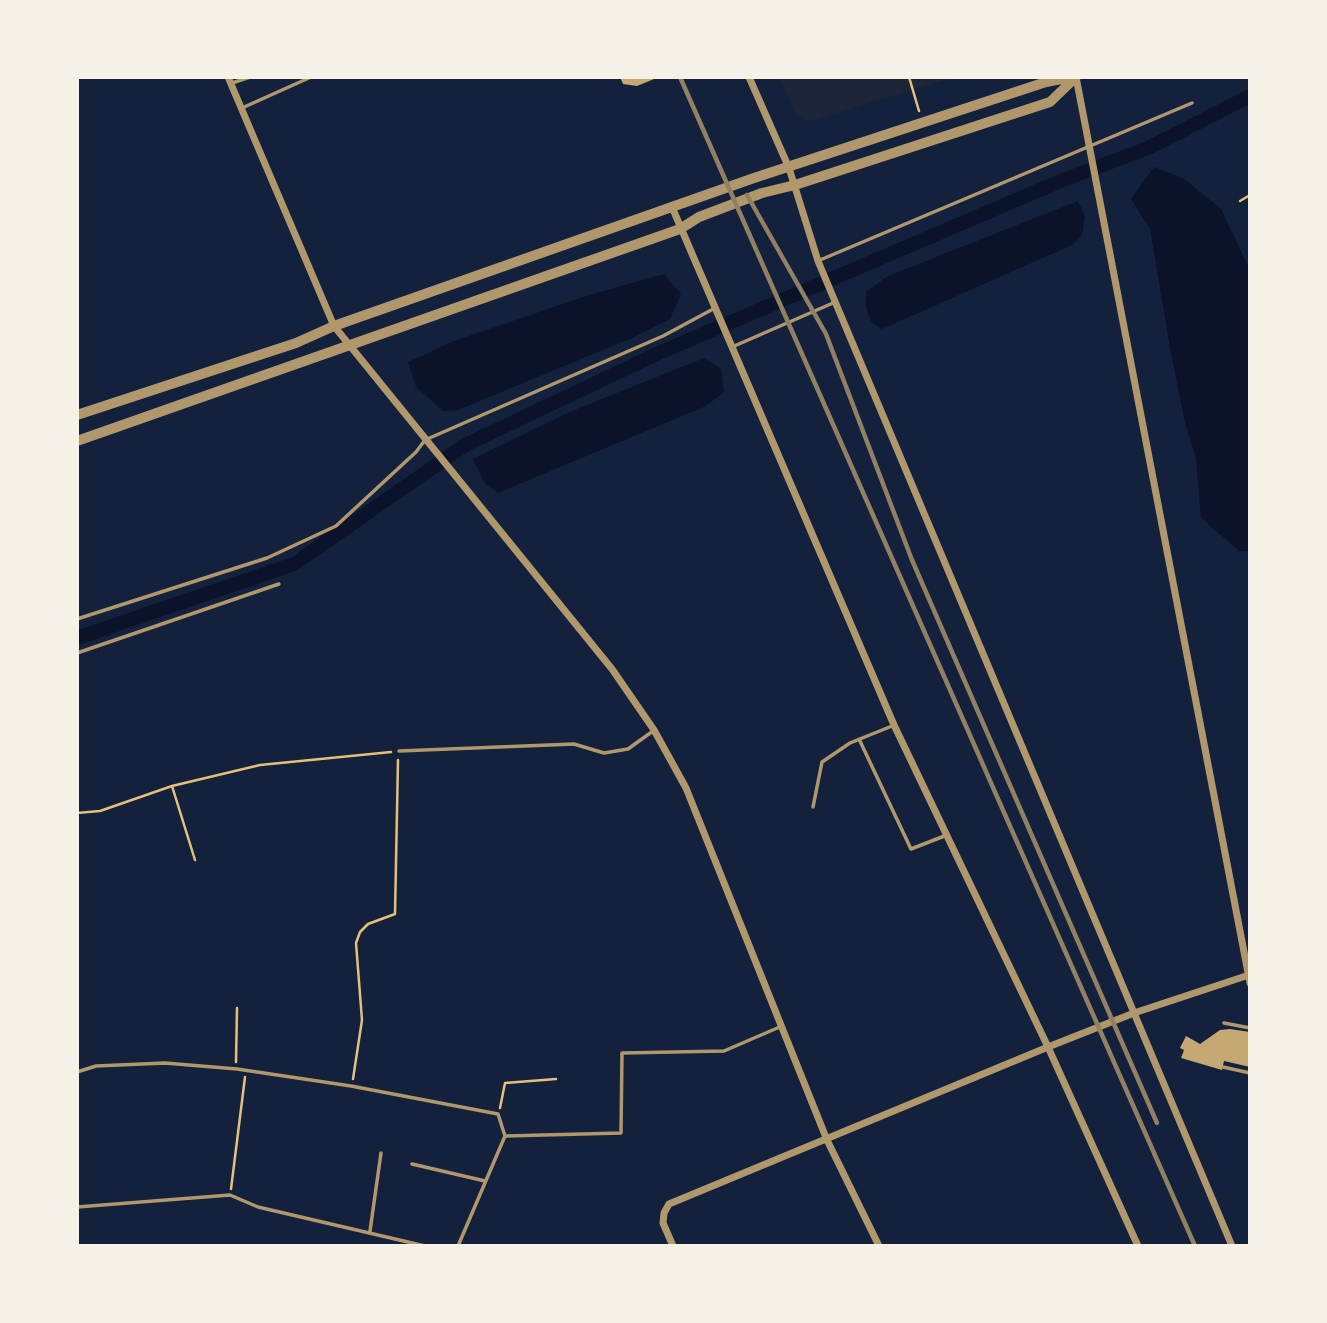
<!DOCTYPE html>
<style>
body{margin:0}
#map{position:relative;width:1327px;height:1323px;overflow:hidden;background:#14213d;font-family:"Space Grotesk",sans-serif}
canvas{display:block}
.frame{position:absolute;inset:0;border:79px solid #f6f1e7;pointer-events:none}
</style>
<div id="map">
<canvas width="1327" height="1323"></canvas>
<div class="frame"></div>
</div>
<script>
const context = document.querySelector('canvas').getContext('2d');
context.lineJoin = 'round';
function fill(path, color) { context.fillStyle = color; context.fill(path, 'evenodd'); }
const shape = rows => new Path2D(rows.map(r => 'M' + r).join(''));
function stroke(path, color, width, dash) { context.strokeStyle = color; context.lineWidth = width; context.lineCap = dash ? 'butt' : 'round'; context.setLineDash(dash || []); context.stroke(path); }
const green = shape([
 [780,77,954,77,807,122,795,114]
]);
const water = shape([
 [1154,167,1183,178,1221,209,1250,270,1250,551,1239,551,1201,518,1196,458,1185,423,1170,348,1150,229,1131,199],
 [1078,201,1085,215,1082,235,1072,245,882,329,872,323,866,308,866,292,888,276],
 [664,274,681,294,670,319,632,338,458,410,443,411,416,387,408,362,454,341,589,295],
 [704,358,721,369,724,392,706,406,498,493,485,484,473,459,567,413]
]);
const canal = shape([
 [77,638,294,564,465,445,661,352,1063,180,1148,148,1250,96]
]);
const building = shape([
 [620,77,659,77,637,86,623,84],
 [1230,1029,1250,1032,1250,1067,1224,1061,1222,1070,1181,1058,1184,1050,1180,1048,1186,1036,1200,1044,1220,1030]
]);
const path = shape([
 [909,77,919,111],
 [1240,201,1250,195],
 [172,786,195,860],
 [77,813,100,811,172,786,260,765,391,752],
 [236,1062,237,1008],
 [353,1079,362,1020,356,943,360,932,368,924,395,914,398,760],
 [500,1108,505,1083,556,1079],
 [231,1189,245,1077]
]);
const service = shape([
 [232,83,250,77],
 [242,108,311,77],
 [820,260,1192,103],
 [732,347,833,303],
 [77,619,267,558,336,526,416,452,425,440,663,336,715,308],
 [77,653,279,584],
 [859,739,911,849,947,835],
 [399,751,574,744,604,753,628,749,653,731],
 [813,807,822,762,850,743,892,726],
 [1224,1023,1250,1028],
 [1223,1067,1250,1073],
 [77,1072,96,1066,165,1063,237,1069,351,1086,498,1114,505,1136],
 [505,1136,621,1133,622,1053,724,1051,782,1026],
 [412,1164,485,1181],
 [77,1207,230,1195,258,1207,425,1246],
 [370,1231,381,1153],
 [458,1246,505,1136]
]);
const minor = shape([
 [228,77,334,326,612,669,654,730,686,788,827,1140,879,1246],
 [749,77,789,168,818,261,1232,1246],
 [1076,77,1250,983],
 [672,207,894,725,1048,1047,1138,1246],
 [673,1246,663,1223,664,1213,669,1204,1048,1047,1134,1013,1249,975]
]);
const tertiary = shape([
 [77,415,296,343,334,326,754,178,1046,82,1072,77],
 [77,441,680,229,699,217,762,193,795,185,1050,102,1076,77]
]);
const rail = shape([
 [680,77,1195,1246],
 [747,195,826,334,912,560,1157,1123]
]);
fill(green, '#1d2539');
fill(water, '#0b132b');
stroke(canal, '#0b132b', 14);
fill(building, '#c6a872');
stroke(path, '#e5c07b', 2.5);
stroke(service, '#b1986c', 3.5);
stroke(minor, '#b1986c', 7);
stroke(tertiary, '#b1986c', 10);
stroke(rail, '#918062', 4.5);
</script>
